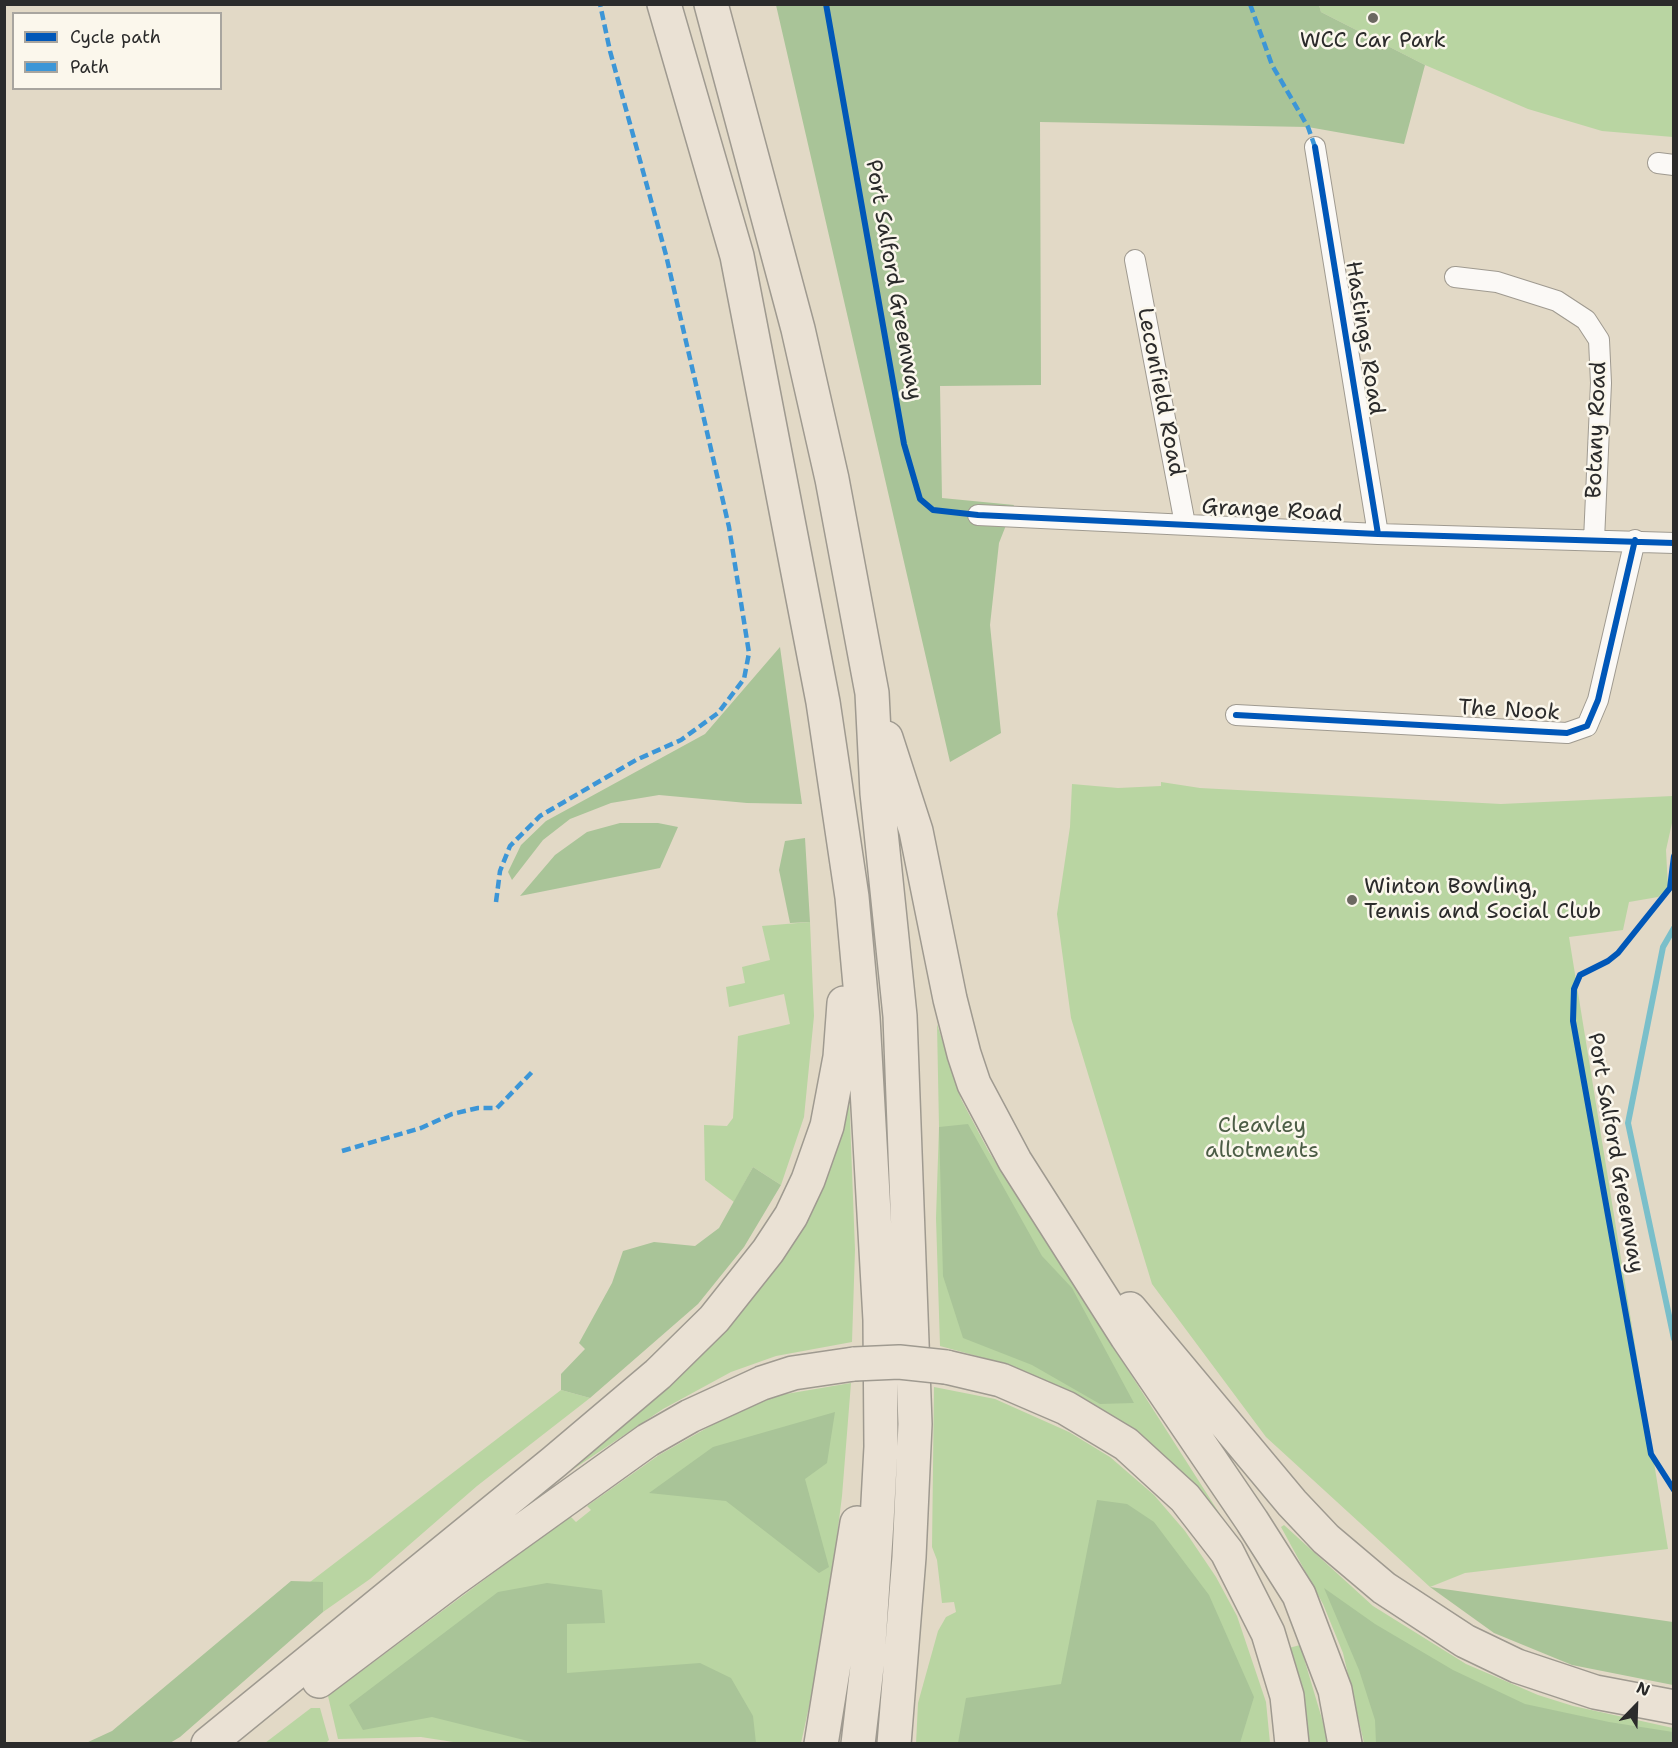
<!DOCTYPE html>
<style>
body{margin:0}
#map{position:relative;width:1678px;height:1748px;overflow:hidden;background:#e2d9c6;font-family:"Shantell Sans",sans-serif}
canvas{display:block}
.frame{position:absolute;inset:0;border:6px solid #2b2b2b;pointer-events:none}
.legend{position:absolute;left:12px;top:12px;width:210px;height:78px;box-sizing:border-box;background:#fbf7ec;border:2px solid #a8a59f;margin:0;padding:8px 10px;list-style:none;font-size:18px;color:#2b2b2b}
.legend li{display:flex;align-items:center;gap:12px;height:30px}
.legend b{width:30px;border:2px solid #a8a59f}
.north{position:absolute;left:1606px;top:1676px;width:60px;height:60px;-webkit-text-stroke:4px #fbf7ec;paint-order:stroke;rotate:23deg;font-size:16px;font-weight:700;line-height:24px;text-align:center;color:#2b2b2b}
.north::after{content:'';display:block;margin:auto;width:21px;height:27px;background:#2b2b2b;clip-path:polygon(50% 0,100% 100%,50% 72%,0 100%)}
</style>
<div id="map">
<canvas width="1678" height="1748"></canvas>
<div class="frame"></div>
<ul class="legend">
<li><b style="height:8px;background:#0057b8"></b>Cycle path</li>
<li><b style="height:8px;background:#3c96d7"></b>Path</li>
</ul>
<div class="north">N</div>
</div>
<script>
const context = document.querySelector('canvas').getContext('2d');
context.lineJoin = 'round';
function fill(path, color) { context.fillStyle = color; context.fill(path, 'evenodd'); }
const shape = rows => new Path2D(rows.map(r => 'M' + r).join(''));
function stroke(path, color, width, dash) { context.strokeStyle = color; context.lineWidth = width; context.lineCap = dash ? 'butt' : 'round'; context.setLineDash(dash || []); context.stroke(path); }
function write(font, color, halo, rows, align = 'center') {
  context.font = font + ' "Shantell Sans",sans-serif'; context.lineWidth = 5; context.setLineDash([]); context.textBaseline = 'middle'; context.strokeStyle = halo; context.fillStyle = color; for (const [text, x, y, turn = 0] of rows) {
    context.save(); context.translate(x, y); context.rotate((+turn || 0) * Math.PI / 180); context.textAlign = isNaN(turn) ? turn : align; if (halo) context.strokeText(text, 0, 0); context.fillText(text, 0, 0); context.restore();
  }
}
const green = shape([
 [1319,5,1673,5,1673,137,1602,131,1528,109,1425,65,1321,12],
 [1161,782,1200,788,1501,804,1673,796,1672,823,1666,850,1668,888,1658,897,1629,902,1623,930,1569,937,1668,1549,1465,1573,1430,1587,1266,1437,1152,1284,1071,1018,1057,914,1070,827,1072,784,1118,788,1161,786],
 [810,922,814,1016,804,1117,781,1185,753,1167,734,1202,705,1180,704,1125,727,1126,733,1118,738,1036,790,1024,784,994,729,1007,726,987,745,983,742,967,770,960,762,926],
 [937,1024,961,1099,989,1152,1223,1519,1185,1476,1136,1435,1089,1402,1006,1364,940,1346,936,1218,939,1127],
 [848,1066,855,1250,852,1342,776,1356,731,1372,663,1409,572,1470,569,1468,727,1329,786,1254,801,1227],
 [851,1383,842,1496,832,1577,824,1638,801,1743,466,1744,421,1737,338,1739,328,1696,570,1516,576,1522,591,1510,587,1506,659,1455,737,1411,780,1395],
 [934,1387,995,1399,1069,1432,1110,1457,1154,1495,1185,1531,1216,1577,1237,1616,1266,1702,1270,1743,916,1744,918,1703,938,1631,946,1617,956,1612,954,1602,942,1603,937,1560,932,1547],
 [561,1390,590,1398,477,1486,370,1579,323,1612,323,1582,310,1582],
 [1284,1525,1373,1606,1466,1664,1538,1695,1573,1706,1673,1728,1673,1743,1364,1743,1343,1653,1323,1604,1281,1527],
 [1300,1645,1325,1729,1328,1743,1307,1743,1289,1648],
 [311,1708,320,1708,329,1740,326,1743,265,1743]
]);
const forest = shape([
 [776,5,1319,5,1321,12,1425,65,1404,144,1308,127,1040,122,1041,385,940,386,942,498,1014,505,999,543,990,625,1001,733,950,762],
 [780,647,802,804,747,803,659,795,611,803,570,819,543,840,512,880,508,872,521,845,546,821,705,734],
 [620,823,658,823,678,827,660,868,520,896,555,855,587,832],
 [805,838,810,922,790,923,779,870,785,841],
 [968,1124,1042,1256,1072,1288,1134,1403,1100,1404,1032,1365,963,1338,943,1276,939,1127],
 [753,1167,781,1185,744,1247,698,1304,590,1398,561,1390,561,1374,585,1349,579,1343,612,1283,623,1251,654,1242,695,1246,719,1228],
 [835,1412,827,1463,805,1479,829,1567,819,1573,726,1501,649,1493,713,1447],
 [1097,1500,1127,1504,1154,1522,1209,1595,1254,1697,1240,1743,958,1743,966,1698,1061,1684],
 [291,1581,323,1582,323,1612,180,1737,170,1743,86,1743,112,1731],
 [547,1583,602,1590,605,1623,567,1624,567,1673,700,1663,731,1678,753,1716,756,1743,536,1743,432,1717,363,1730,349,1705,498,1592],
 [1430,1587,1673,1622,1673,1685,1572,1665,1494,1633],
 [1324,1588,1375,1624,1453,1670,1525,1704,1609,1722,1673,1732,1673,1743,1376,1743,1375,1720,1359,1670]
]);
const stream = shape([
 [1674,928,1663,947,1628,1123,1674,1339]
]);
const minor = shape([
 [1315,147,1378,534],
 [1658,163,1674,165],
 [1135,260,1185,524],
 [1455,277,1497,282,1557,301,1586,320,1599,340,1601,383,1594,540],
 [978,515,1378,534,1674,543],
 [1236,715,1567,733,1587,726,1598,700,1635,540]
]);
const motorway = shape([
 [664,4,737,256,823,702,852,897,863,1018,880,1320,881,1447,877,1521,868,1658,858,1744],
 [711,4,798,329,832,479,872,693,877,793,900,1016,915,1424,909,1557,894,1744],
 [886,738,916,831,950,999,964,1054,974,1084,1015,1161,1127,1337,1252,1521,1299,1595,1335,1690,1345,1744],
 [1130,1309,1292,1503,1326,1539,1384,1588,1465,1641,1517,1666,1595,1692,1674,1707],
 [946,1367,1001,1380,1066,1408,1126,1444,1185,1498,1227,1552,1268,1633,1287,1696,1292,1744],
 [319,1681,453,1580,648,1440,690,1416,762,1383,793,1373,854,1364],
 [208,1744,554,1462,658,1374,714,1319,768,1251,791,1216,808,1180,827,1126,840,1057,844,1003],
 [821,1744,857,1523]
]);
const motorwayBridge = shape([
 [854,1364,899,1362,946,1367]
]);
const quiet = shape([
 [1250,4,1272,65,1308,127,1315,147],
 [496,902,500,871,510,846,540,816,636,760,681,740,718,713,744,679,749,653,729,527,666,255,610,51,600,4],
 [342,1151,421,1128,452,1114,478,1108,497,1108,533,1071]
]);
const cycleway = shape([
 [826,4,904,444,920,499,933,510,978,515,1378,534,1674,543],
 [1315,147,1378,534],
 [1236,715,1567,733,1587,726,1598,700,1635,540],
 [1674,856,1670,888,1618,953,1608,961,1580,975,1574,989,1573,1021,1651,1454,1674,1490]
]);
const markers = [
 [1373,18,6,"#6b6861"],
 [1352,900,6,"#6b6861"]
];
const poiNames = [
 ["WCC Car Park",1373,41],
 ["Winton Bowling,",1364,887,"left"],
 ["Tennis and Social Club",1364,912,"left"]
];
const streetNames = [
 ["Port Salford Greenway",893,280,80],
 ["Hastings Road",1364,338,81],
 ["Leconfield Road",1160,392,79],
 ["Botany Road",1597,430,-88],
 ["Grange Road",1272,511,3],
 ["The Nook",1509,711,3],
 ["Port Salford Greenway",1615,1153,80]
];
const parkNames = [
 ["Cleavley",1262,1126],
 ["allotments",1262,1151]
];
fill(green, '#b9d5a2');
fill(forest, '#a9c498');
stroke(stream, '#7abfca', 6);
stroke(minor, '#9f9a90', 22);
stroke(motorway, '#9f9a90', 36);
stroke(minor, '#fbf9f6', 20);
stroke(motorway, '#eae1d4', 33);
stroke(motorwayBridge, '#9f9a90', 36, []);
stroke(motorwayBridge, '#eae1d4', 33);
stroke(quiet, '#3c96d7', 4.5, [9, 4.5]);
stroke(cycleway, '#0057b8', 6);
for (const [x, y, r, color] of markers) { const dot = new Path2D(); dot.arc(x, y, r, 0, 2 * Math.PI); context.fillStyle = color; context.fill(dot); stroke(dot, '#fbf7ec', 2); }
write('22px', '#2b2b2b', '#fbf7ec', poiNames);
write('22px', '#2b2b2b', '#fbf7ec', streetNames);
write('22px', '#4c5d46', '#fbf7ec', parkNames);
</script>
